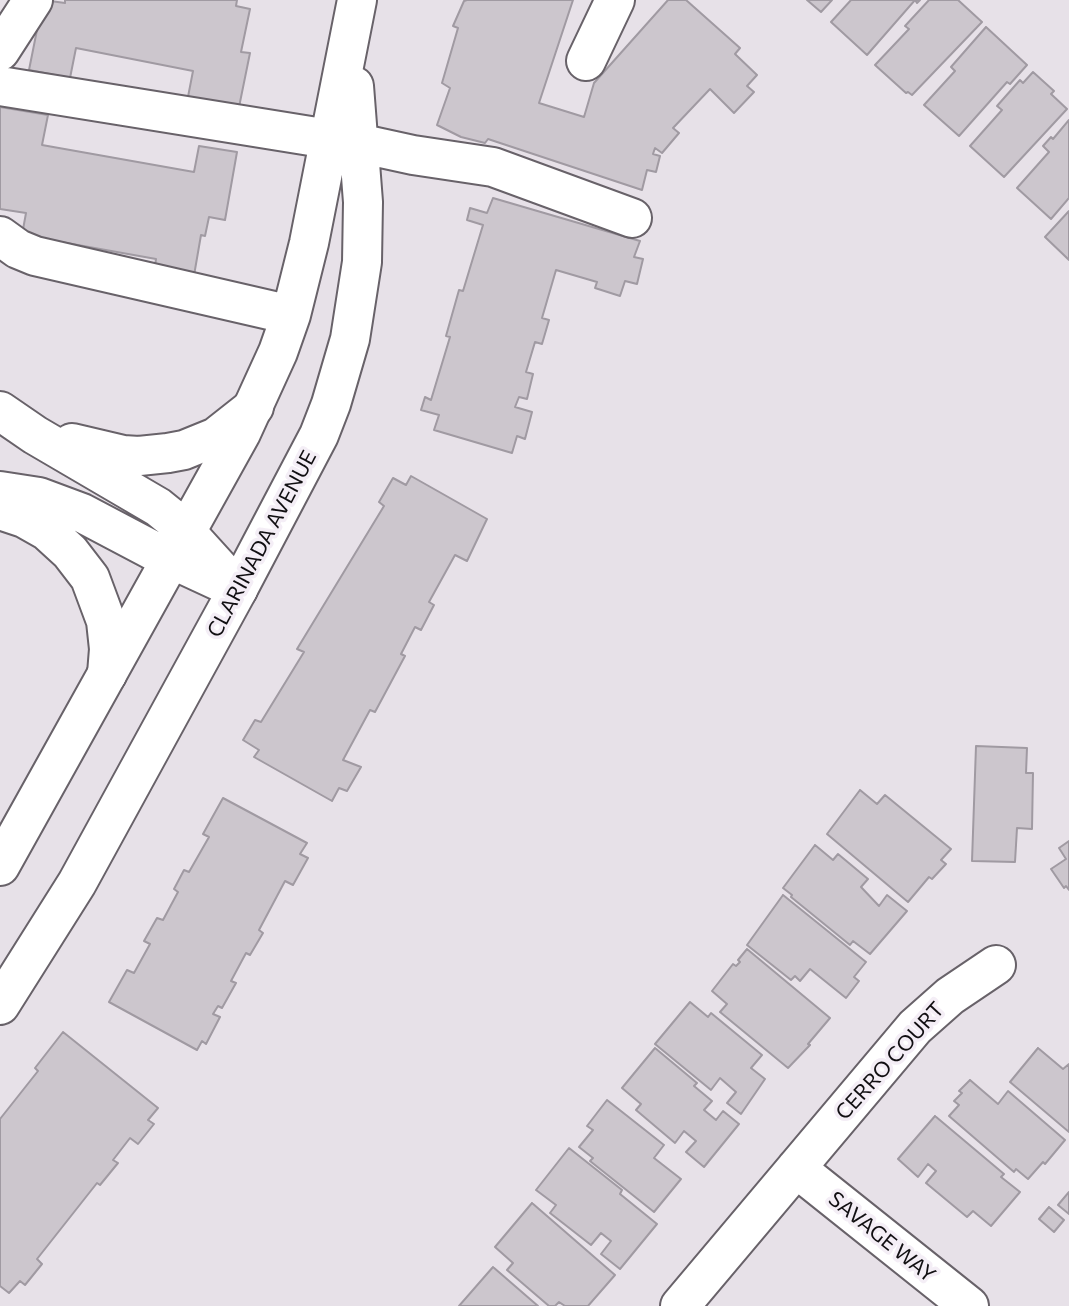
<!DOCTYPE html>
<style>
body{margin:0}
canvas{display:block;background:#e7e1e8}
</style>
<canvas width="1069" height="1306"></canvas>
<script>
const context = document.querySelector('canvas').getContext('2d');
context.lineJoin = 'round';
function fill(path, color) { context.fillStyle = color; context.fill(path, 'evenodd'); }
const shape = rows => new Path2D(rows.map(r => 'M' + r).join(''));
function stroke(path, color, width, dash) { context.strokeStyle = color; context.lineWidth = width; context.lineCap = dash ? 'butt' : 'round'; context.setLineDash(dash || []); context.stroke(path); }
function write(font, color, halo, rows, align = 'center') {
  context.font = font + ' Commissioner,sans-serif'; context.lineWidth = 7; context.setLineDash([]); context.textBaseline = 'middle'; context.strokeStyle = halo; context.fillStyle = color; for (const [text, x, y, turn = 0] of rows) {
    context.save(); context.translate(x, y); context.rotate((+turn || 0) * Math.PI / 180); context.textAlign = isNaN(turn) ? turn : align; if (halo) context.strokeText(text, 0, 0); context.fillText(text, 0, 0); context.restore();
  }
}
const building = shape([
 [43,0,65,3,65,0,237,0,236,6,250,9,241,52,250,53,238,112,187,102,193,71,76,48,70,78,29,70,43,0],
 [467,0,573,0,539,103,584,117,594,83,668,0,686,0,740,48,735,54,757,75,747,86,754,92,734,113,710,89,673,128,679,133,662,153,655,148,653,154,660,156,656,172,647,170,642,190,488,139,485,143,461,137,437,125,450,88,442,83,458,28,453,26,464,1,467,0],
 [807,0,832,0,821,12,807,0],
 [851,0,920,0,917,3,915,0,867,55,831,22,851,0],
 [929,0,958,0,982,22,912,95,908,92,906,93,875,65,909,29,905,26,929,0],
 [986,27,1027,65,1010,84,1007,82,959,136,924,105,955,71,951,67,986,27],
 [1033,72,1054,91,1051,94,1067,109,1004,177,970,146,1002,110,997,106,1020,80,1023,83,1033,72],
 [0,107,48,115,42,145,194,172,199,146,237,152,225,220,209,217,205,236,201,235,192,287,153,280,156,259,22,235,26,213,0,209,0,107],
 [1069,120,1069,198,1051,219,1017,188,1049,152,1043,146,1051,137,1053,139,1069,120],
 [493,198,640,241,634,257,643,259,637,284,625,281,620,296,595,288,597,282,556,270,542,318,549,320,542,344,535,342,526,372,533,374,527,399,519,397,515,407,532,412,525,439,517,436,512,453,434,430,439,415,421,410,425,397,431,400,450,337,446,336,459,290,463,291,483,225,467,220,470,208,487,213,493,198],
 [1069,211,1069,260,1045,237,1069,211],
 [411,476,487,519,467,561,455,555,429,602,434,605,421,630,415,627,401,654,405,656,375,712,370,710,343,760,361,767,347,791,339,788,332,801,254,757,259,750,243,740,255,720,261,722,304,652,297,649,384,506,379,502,393,478,406,485,411,476],
 [976,746,1027,748,1026,773,1033,773,1032,829,1017,828,1015,862,972,861,976,746],
 [860,790,877,804,885,795,951,849,941,860,946,864,932,879,929,877,908,902,827,834,860,790],
 [223,798,307,843,300,854,308,858,293,885,285,881,259,930,263,933,250,955,246,953,231,981,236,983,222,1008,218,1006,213,1014,220,1017,206,1044,202,1041,197,1050,109,1002,127,970,134,973,150,944,144,941,157,918,163,920,178,892,174,889,184,870,189,872,209,837,203,834,223,798],
 [1069,841,1069,890,1066,886,1064,888,1051,869,1066,859,1059,848,1069,841],
 [815,845,833,860,838,854,868,879,861,887,879,906,887,895,907,911,870,954,853,941,850,945,791,897,792,895,783,888,815,845],
 [783,895,866,962,854,977,859,981,846,998,810,969,800,981,795,976,791,980,747,945,783,895],
 [747,949,830,1018,808,1044,810,1045,788,1068,720,1012,727,1004,712,991,733,964,736,966,740,962,738,960,747,949],
 [690,1002,708,1017,711,1013,762,1055,751,1068,765,1079,741,1114,727,1103,736,1092,720,1078,711,1090,655,1044,690,1002],
 [63,1032,158,1108,148,1120,154,1124,138,1144,130,1138,113,1160,118,1163,100,1185,97,1183,37,1259,42,1264,25,1285,20,1281,9,1293,0,1286,0,1119,38,1071,35,1068,63,1032],
 [655,1048,697,1083,694,1086,712,1101,704,1110,716,1120,723,1111,739,1124,704,1167,686,1152,696,1141,684,1131,675,1143,636,1110,641,1104,622,1088,655,1048],
 [1038,1048,1063,1069,1069,1064,1069,1132,1010,1082,1038,1048],
 [970,1080,998,1104,1008,1091,1065,1140,1045,1164,1043,1162,1028,1179,1016,1169,1014,1172,949,1116,959,1105,954,1101,962,1093,959,1091,970,1080],
 [607,1100,664,1145,654,1158,681,1179,654,1212,590,1161,593,1158,579,1147,593,1130,587,1126,607,1100],
 [935,1116,1004,1174,1001,1177,1020,1192,991,1226,973,1211,967,1217,926,1183,936,1171,928,1164,918,1177,898,1159,935,1116],
 [569,1148,622,1190,620,1194,657,1224,620,1269,601,1254,611,1241,601,1233,591,1245,550,1213,556,1205,536,1190,569,1148],
 [1069,1192,1069,1214,1058,1205,1069,1192],
 [532,1203,615,1275,588,1306,565,1306,559,1302,555,1306,549,1306,507,1270,513,1263,495,1247,532,1203],
 [1049,1207,1064,1220,1054,1232,1039,1219,1049,1207],
 [493,1267,538,1306,459,1306,493,1267]
]);
const minor = shape([
 [0,51,33,0],
 [586,61,615,0],
 [0,86,329,139],
 [358,143,413,155,493,167,632,218],
 [0,236,18,249,35,256,291,315],
 [238,589,319,435,331,404,350,339,362,262,363,202,354,86],
 [107,674,241,433,278,352,291,315,309,243,357,0],
 [796,1168,969,1306],
 [680,1306,915,1027,950,996,996,965]
]);
const major = shape([
 [0,866,107,674],
 [0,1005,77,883,238,589]
]);
const highway = shape([
 [0,411,35,435,158,507,179,524,238,589],
 [72,443,123,455,139,456,168,453,184,450,216,437,254,407],
 [0,491,39,497,82,513,154,551,223,583],
 [0,510,24,518,47,531,70,552,90,578,106,621,109,649,107,674]
]);
const streetNames = [
 ["CLARINADA AVENUE",262,544,-62],
 ["CERRO COURT",890,1061,-48],
 ["SAVAGE WAY",882,1237,39]
];
fill(building, '#ccc6cd');
stroke(building, '#a09aa2', 2);
stroke(minor, '#686269', 42);
stroke(major, '#686269', 42);
stroke(highway, '#686269', 42);
stroke(minor, '#fff', 38);
stroke(major, '#fff', 38);
stroke(highway, '#fff', 38);
write('21px', '#110f12', '#f4eef6', streetNames);
</script>
